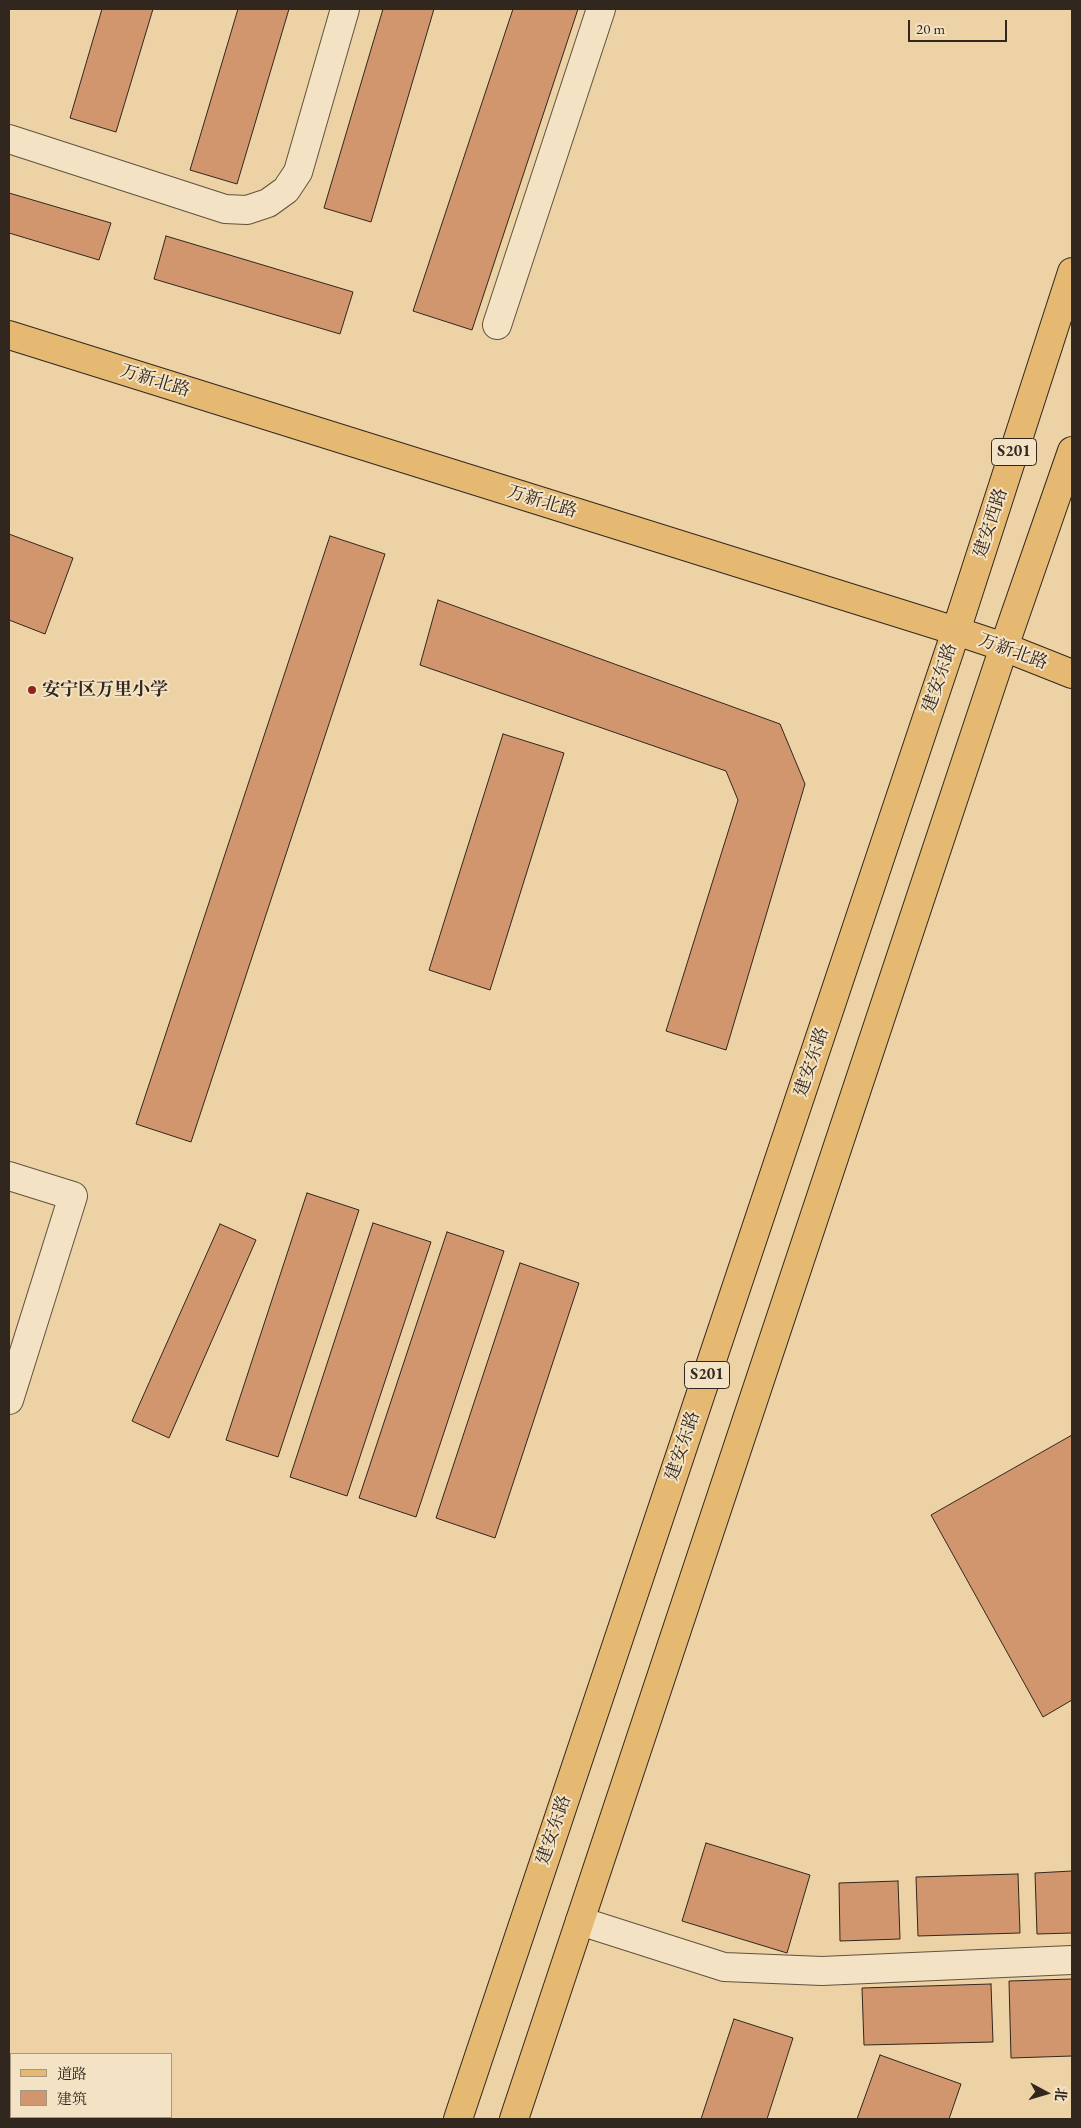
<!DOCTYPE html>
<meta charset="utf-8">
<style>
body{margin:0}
#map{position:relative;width:1081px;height:2128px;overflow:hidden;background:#ecd2a4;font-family:"EB Garamond","Noto Serif SC",serif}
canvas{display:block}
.frame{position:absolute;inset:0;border:10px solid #31271f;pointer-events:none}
.legend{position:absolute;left:10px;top:2053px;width:162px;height:65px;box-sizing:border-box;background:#f3e2c4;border:1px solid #a59782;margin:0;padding:6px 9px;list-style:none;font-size:15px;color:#31271f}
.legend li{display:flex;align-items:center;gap:10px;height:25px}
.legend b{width:25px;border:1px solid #a59782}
.north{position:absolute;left:1021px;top:2068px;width:50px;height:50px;-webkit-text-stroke:4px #f3e2c4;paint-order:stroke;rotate:96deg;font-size:14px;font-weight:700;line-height:20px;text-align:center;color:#31271f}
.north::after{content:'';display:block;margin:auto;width:18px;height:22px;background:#31271f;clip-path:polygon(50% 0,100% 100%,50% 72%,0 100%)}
.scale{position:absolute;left:908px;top:20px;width:99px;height:22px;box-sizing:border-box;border:2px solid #31271f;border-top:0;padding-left:6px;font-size:15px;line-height:18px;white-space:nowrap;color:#31271f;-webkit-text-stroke:4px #f3e2c4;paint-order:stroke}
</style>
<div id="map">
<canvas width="1081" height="2128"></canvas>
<div class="frame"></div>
<ul class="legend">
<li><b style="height:6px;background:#e6b972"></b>道路</li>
<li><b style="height:14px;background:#d1966e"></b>建筑</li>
</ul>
<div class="north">北</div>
<div class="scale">20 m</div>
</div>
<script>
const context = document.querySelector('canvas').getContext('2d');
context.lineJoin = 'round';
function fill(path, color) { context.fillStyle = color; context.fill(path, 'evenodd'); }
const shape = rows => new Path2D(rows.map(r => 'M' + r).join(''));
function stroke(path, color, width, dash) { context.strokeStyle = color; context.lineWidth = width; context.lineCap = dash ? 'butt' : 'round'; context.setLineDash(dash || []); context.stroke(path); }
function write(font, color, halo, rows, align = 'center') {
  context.font = font + ' "EB Garamond","Noto Serif SC",serif'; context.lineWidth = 4; context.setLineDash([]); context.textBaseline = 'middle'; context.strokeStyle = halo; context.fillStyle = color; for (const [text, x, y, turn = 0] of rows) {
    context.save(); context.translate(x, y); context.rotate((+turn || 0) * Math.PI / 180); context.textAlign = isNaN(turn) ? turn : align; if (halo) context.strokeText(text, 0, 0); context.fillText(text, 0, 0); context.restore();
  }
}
const building = shape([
 [102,9,153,9,116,132,70,118,102,9],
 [238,9,289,9,237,184,190,170,238,9],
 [383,9,434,9,371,222,324,208,383,9],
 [513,9,578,9,472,330,413,311,513,9],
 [9,193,111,223,99,260,9,233,9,193],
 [166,236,353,292,340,334,154,279,166,236],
 [9,534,73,558,45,634,9,620,9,534],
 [330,536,385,554,191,1142,136,1124,330,536],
 [438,600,780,724,805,784,726,1050,666,1031,738,800,726,771,420,665,438,600],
 [503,734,564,753,490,990,429,970,503,734],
 [307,1193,359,1210,278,1457,226,1440,307,1193],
 [373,1223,431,1242,347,1496,290,1477,373,1223],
 [220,1224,256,1240,169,1438,132,1421,220,1224],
 [447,1232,504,1251,416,1517,359,1498,447,1232],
 [520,1263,579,1283,495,1538,436,1518,520,1263],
 [1072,1435,1072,1700,1043,1717,931,1515,1072,1435],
 [706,1843,810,1875,787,1953,682,1921,706,1843],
 [1072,1871,1072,1933,1037,1934,1035,1873,1072,1871],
 [1018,1874,1020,1933,918,1936,916,1877,1018,1874],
 [898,1881,900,1939,840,1941,839,1883,898,1881],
 [1072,1979,1072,2056,1011,2058,1009,1981,1072,1979],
 [991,1984,993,2042,864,2045,862,1988,991,1984],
 [734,2019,793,2038,767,2119,701,2119,734,2019],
 [880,2055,961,2084,949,2119,857,2119,880,2055]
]);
const minor = shape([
 [9,139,225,209,247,210,268,203,286,190,298,172,345,9],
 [497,325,601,9],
 [9,1176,73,1196,9,1400],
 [580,1921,724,1967,822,1971,1072,1960]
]);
const major = shape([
 [9,335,956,631,1004,647,1072,674],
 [458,2119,956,631,1072,272],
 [514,2119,1004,647,1072,451]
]);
const markers = [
 [32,690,5,"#8f2418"]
];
const shields = [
 [1014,452,45],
 [707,1375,45]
];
const shieldNames = [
 ["S201",1014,452],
 ["S201",707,1375]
];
const streetNames = [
 ["万新北路",155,381,17],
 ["万新北路",542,502,17],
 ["建安西路",991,523,-72],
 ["万新北路",1013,652,20],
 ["建安东路",940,678,-71],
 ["建安东路",812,1062,-71],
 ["建安东路",683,1446,-71],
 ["建安东路",554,1830,-71]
];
const poiNames = [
 ["安宁区万里小学",42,690]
];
fill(building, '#d1966e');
stroke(building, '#31271f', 1);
stroke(minor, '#605240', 30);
stroke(major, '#31271f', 30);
stroke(minor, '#f3e2c4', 28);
stroke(major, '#e6b972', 28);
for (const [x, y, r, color] of markers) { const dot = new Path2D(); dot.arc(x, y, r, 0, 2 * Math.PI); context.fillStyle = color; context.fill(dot); stroke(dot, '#f3e2c4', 2); }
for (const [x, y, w] of shields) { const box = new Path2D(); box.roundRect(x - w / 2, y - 13.5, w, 27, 4); context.fillStyle = '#f3e2c4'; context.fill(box); stroke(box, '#31271f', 1); }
write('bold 16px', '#31271f', null, shieldNames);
write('18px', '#31271f', '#f3e2c4', streetNames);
write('bold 18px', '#31271f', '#f3e2c4', poiNames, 'left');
</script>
